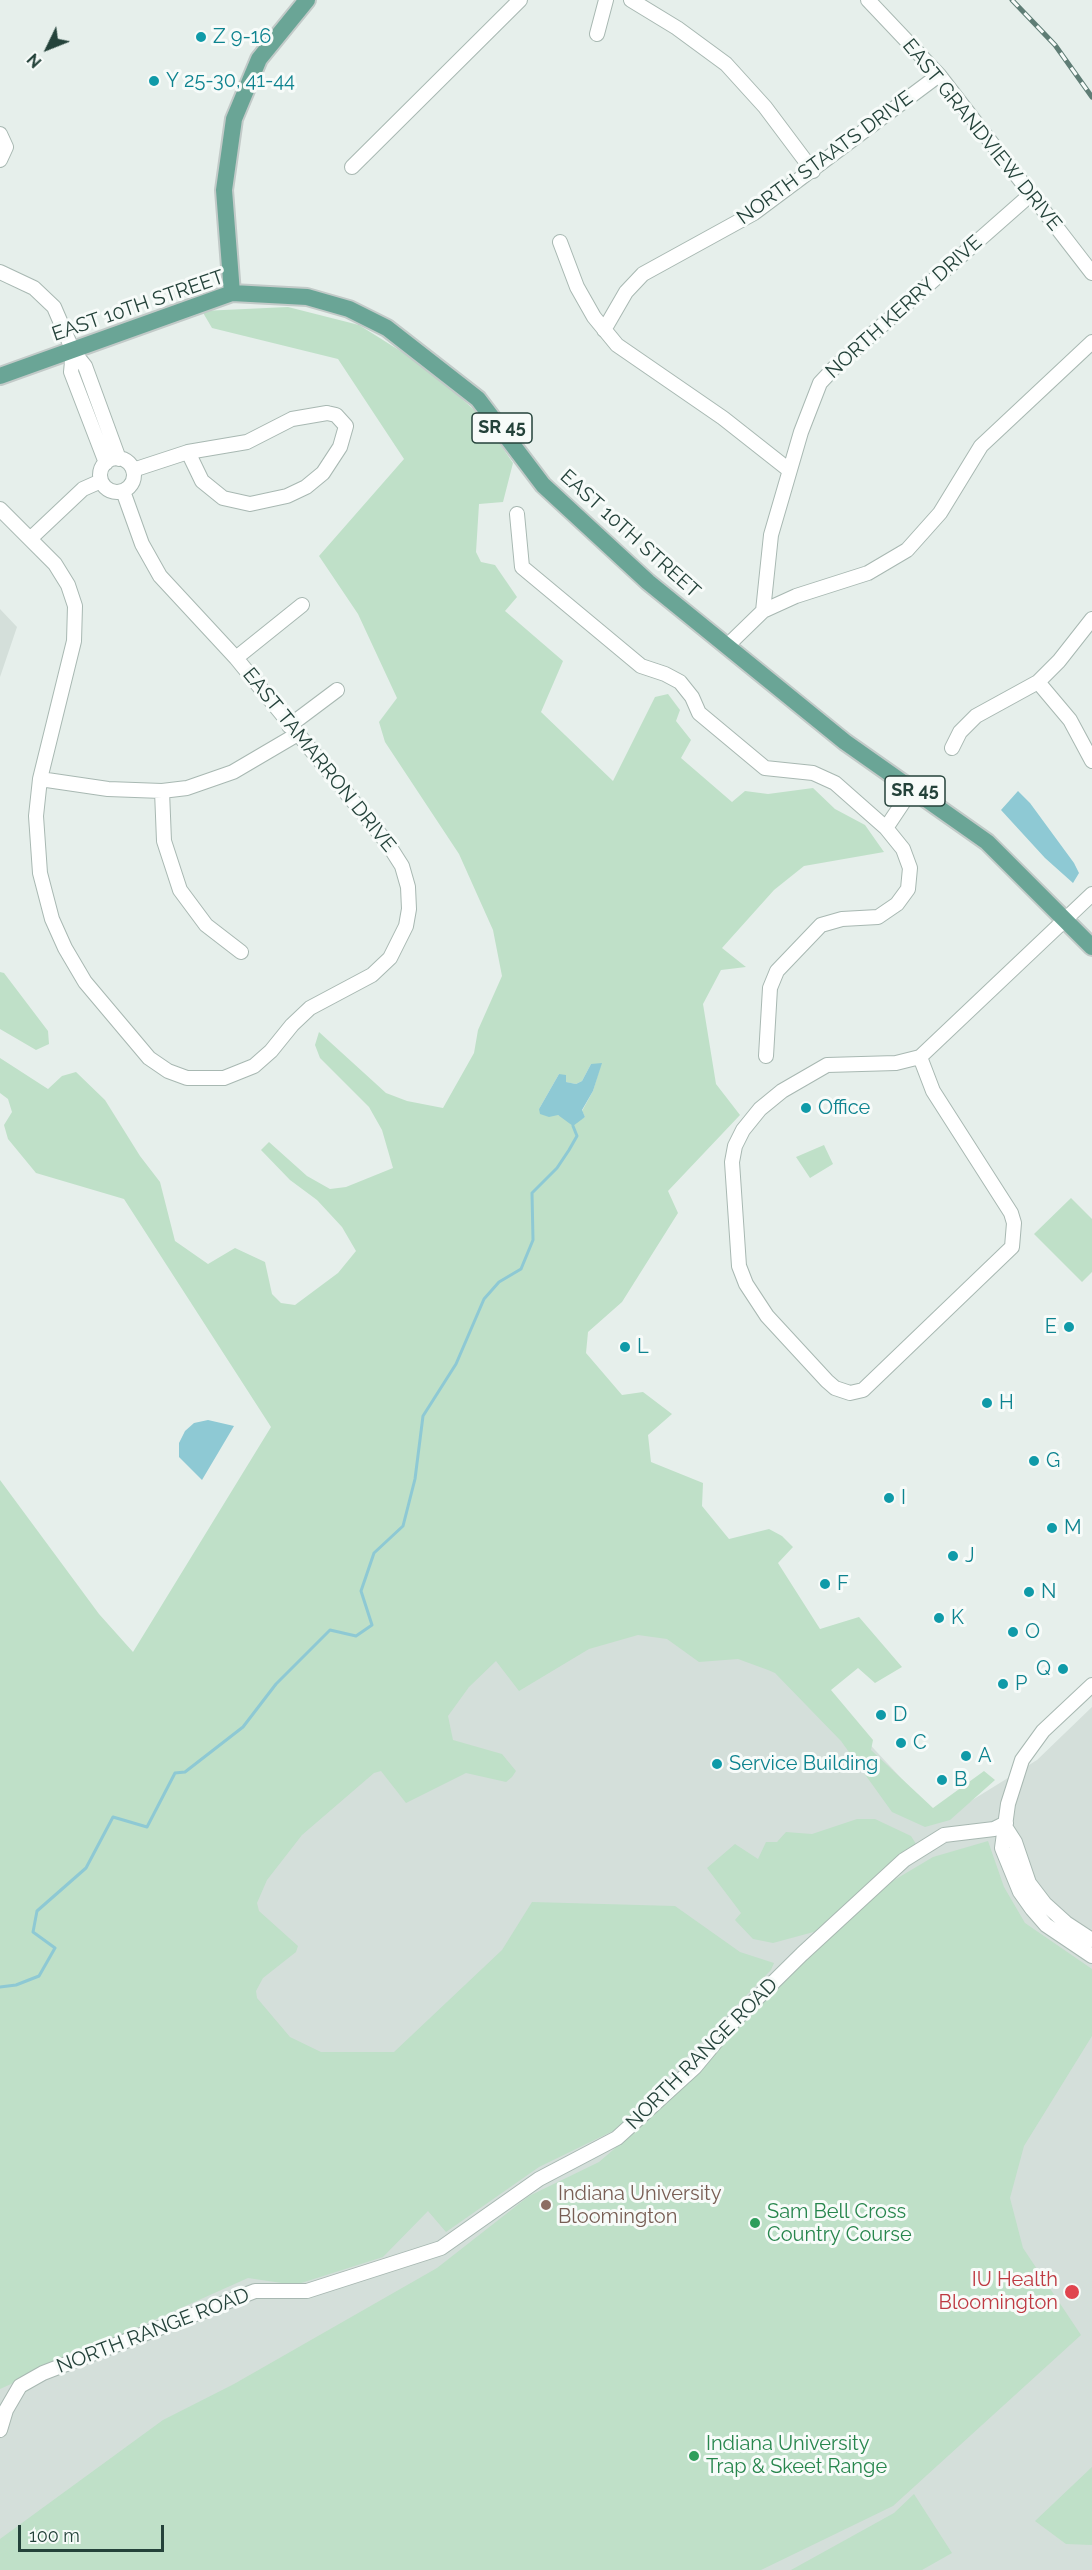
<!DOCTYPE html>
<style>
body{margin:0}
#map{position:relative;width:1092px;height:2570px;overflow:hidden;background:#e6efeb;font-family:Raleway,sans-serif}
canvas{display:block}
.north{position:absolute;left:18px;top:18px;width:60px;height:60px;-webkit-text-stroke:4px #f7fbf9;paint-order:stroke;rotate:227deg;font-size:16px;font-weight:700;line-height:24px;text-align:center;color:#24423a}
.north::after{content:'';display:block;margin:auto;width:21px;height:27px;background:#24423a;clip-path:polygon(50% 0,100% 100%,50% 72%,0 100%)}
.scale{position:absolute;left:18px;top:2525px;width:146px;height:27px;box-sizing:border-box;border:3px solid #24423a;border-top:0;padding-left:8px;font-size:18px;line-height:21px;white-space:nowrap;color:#24423a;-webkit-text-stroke:4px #f7fbf9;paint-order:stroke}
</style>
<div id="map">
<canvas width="1092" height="2570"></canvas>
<div class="north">N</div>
<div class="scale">100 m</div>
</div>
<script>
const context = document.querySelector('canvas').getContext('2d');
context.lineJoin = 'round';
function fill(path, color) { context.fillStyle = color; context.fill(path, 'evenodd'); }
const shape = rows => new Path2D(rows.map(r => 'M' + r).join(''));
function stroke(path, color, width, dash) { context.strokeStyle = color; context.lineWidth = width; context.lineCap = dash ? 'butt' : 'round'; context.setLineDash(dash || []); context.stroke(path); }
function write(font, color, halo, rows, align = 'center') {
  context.font = font + ' Raleway,sans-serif'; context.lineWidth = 6; context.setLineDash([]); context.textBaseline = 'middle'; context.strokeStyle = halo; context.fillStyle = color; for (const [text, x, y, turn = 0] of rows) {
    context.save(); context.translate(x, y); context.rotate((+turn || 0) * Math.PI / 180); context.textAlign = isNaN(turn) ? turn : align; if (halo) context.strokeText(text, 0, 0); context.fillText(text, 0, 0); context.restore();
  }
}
const built = shape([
 [0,609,17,627,0,677],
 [461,1304,940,1820,1037,1760,1092,1707,1092,2570,0,2570,0,1839]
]);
const green = shape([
 [288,307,359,325,426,367,480,415,513,463,503,502,479,504,476,552,481,562,495,565,517,597,505,611,563,661,541,712,613,781,655,697,668,694,680,710,676,721,691,740,681,758,732,802,745,791,768,794,813,788,835,809,865,825,884,852,804,866,774,890,722,948,746,967,721,970,703,1004,716,1084,740,1115,668,1191,678,1213,622,1302,588,1332,586,1353,622,1395,643,1392,672,1414,648,1435,651,1462,703,1483,702,1506,729,1539,769,1529,782,1536,793,1547,778,1563,820,1629,859,1617,902,1667,875,1683,858,1668,831,1690,873,1740,871,1750,933,1808,984,1771,995,1780,950,1820,925,1827,892,1812,841,1741,775,1673,768,1670,738,1659,699,1662,667,1639,638,1635,589,1649,519,1691,496,1661,469,1687,448,1716,453,1740,502,1754,516,1771,512,1777,506,1782,466,1773,406,1803,381,1771,374,1773,302,1835,267,1880,257,1903,259,1911,298,1946,296,1952,263,1978,256,1991,257,1998,290,2037,321,2052,394,2052,502,1950,532,1902,675,1906,740,1952,774,1963,771,1970,617,2129,539,2167,446,2232,428,2211,383,2257,295,2285,248,2278,0,2389,0,1480,99,1614,133,1652,271,1427,124,1199,36,1173,8,1139,4,1125,12,1112,8,1099,0,1093,0,1058,48,1089,62,1076,76,1072,105,1100,140,1156,160,1182,175,1241,208,1264,235,1248,265,1262,272,1294,281,1303,295,1305,338,1273,356,1251,342,1227,317,1200,290,1180,261,1150,269,1142,307,1176,330,1189,346,1187,393,1168,382,1130,369,1107,320,1058,315,1045,319,1032,386,1093,407,1101,443,1108,474,1053,478,1030,502,976,493,930,459,854,385,742,379,722,397,698,358,614,319,556,404,459,338,359,212,328,202,311],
 [591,1064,601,1064,593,1091,582,1111,585,1117,579,1120,564,1117,539,1109,559,1074,565,1082,576,1084,582,1081],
 [0,972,4,973,48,1031,49,1044,36,1050,0,1029],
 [824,1145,833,1164,810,1178,796,1157],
 [1071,1198,1092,1219,1092,1272,1082,1282,1034,1234],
 [857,1819,875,1819,911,1836,916,1844,821,1930,773,1943,753,1939,735,1920,741,1913,707,1868,735,1844,758,1859,766,1842,777,1842,786,1832,812,1834],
 [988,1841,1004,1887,1025,1923,1092,1969,1092,2036,1024,2146,1010,2198,1023,2248,1081,2335,893,2506,761,2570,0,2570,0,2539,163,2420,234,2384,437,2268,529,2196,599,2162,627,2138,882,1885,891,1882,933,1857],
 [1092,2467,1092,2545,1066,2544,1035,2521],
 [914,2494,952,2553,922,2570,791,2570,894,2513]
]);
const water = shape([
 [1018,791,1030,803,1074,863,1079,873,1073,883,1045,858,1001,810],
 [602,1063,593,1091,582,1110,585,1117,573,1126,558,1115,549,1117,540,1114,539,1109,559,1074,566,1075,566,1082,576,1084,582,1081,591,1064],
 [208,1420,234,1426,202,1480,179,1457,179,1443,185,1431,194,1423]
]);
const stream = shape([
 [0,1987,16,1985,39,1976,55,1948,33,1932,37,1911,86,1868,113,1817,147,1827,175,1773,185,1772,243,1727,276,1684,330,1630,356,1636,372,1625,361,1591,374,1553,403,1526,415,1479,423,1416,456,1364,484,1299,499,1282,521,1269,533,1240,532,1193,557,1168,569,1150,577,1136,573,1126]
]);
const minor = shape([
 [631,0,677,28,726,64,765,107,813,171],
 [868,0,939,75,1092,273],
 [597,34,606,0],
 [0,134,6,147,0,160],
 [352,167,520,0],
 [560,242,577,287,594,317,617,345,723,418,789,470],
 [0,272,34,288,54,307,73,351,85,366,119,459],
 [604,330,626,292,643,274,754,213,939,75],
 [73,351,71,372,106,463],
 [327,413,336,415,346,426,340,447,323,473,306,487,287,496,250,504,223,498,202,481,188,452,247,442,292,419,327,413],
 '100 475a17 17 0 1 1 34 0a17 17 0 1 1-34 0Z',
 [133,470,188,452],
 [0,509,55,564,68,585,75,606,74,641,40,779,36,816,40,873,52,919,65,948,85,982,149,1058,168,1071,187,1078,224,1078,254,1066,271,1051,292,1025,310,1008,372,975,390,958,406,926,409,909,408,887,402,866,388,844,236,658,160,576,142,544,123,491],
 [517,514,522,567,641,666,665,674,680,682,692,697,699,713,765,768,813,773,835,783,886,828,903,849,910,868,908,889,897,904,878,917,842,919,821,925,777,971,770,988,766,1056],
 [30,539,83,489,101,481],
 [763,611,771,535,801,432,820,383,836,366,1030,195],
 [727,646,763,611,796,596,868,573,907,550,940,513,981,446,1092,342],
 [236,658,302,605],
 [1038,682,1070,720,1092,761],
 [289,726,337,690],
 [952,748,960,732,976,716,1038,682,1059,661,1092,619],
 [40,779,108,789,162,791,187,788,233,772,296,735],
 [162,791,164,841,180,890,206,925,241,952],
 [886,828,912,789],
 [920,1057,933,1091,1011,1213,1014,1223,1012,1247,863,1390,850,1393,835,1388,827,1381,767,1316,746,1284,739,1266,732,1162,735,1146,743,1130,760,1109,782,1091,827,1065,896,1063,920,1057],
 [920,1057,1092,894],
 [1092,1685,1043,1731,1022,1760,1008,1804,1002,1848,1020,1892,1032,1909,1046,1925,1092,1956],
 [1006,1828,1015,1842,1029,1883,1045,1904,1066,1923,1092,1940],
 [0,2430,6,2410,20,2386,43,2373,255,2291,307,2291,441,2248,539,2179,617,2138,695,2067,729,2026,802,1954,904,1860,944,1835,994,1829,1006,1823]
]);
const major = shape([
 [232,293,224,190,234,119,259,59,307,0],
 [0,376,232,293,307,297,349,309,387,328,478,399,543,485,648,582,845,742,987,842,1092,947]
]);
const rail = shape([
 [1012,0,1055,45,1092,97]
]);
const markers = [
 [201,37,6,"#0f9aa8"],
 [154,81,6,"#0f9aa8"],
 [806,1108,6,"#0f9aa8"],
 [1069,1327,6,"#0f9aa8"],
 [625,1347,6,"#0f9aa8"],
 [987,1403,6,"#0f9aa8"],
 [1034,1461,6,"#0f9aa8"],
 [889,1498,6,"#0f9aa8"],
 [1052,1528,6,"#0f9aa8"],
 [953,1556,6,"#0f9aa8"],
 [825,1584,6,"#0f9aa8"],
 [1029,1592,6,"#0f9aa8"],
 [939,1618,6,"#0f9aa8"],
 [1013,1632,6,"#0f9aa8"],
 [1063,1669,6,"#0f9aa8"],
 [1003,1684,6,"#0f9aa8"],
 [881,1715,6,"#0f9aa8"],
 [901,1743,6,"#0f9aa8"],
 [966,1756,6,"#0f9aa8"],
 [717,1764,6,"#0f9aa8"],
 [942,1780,6,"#0f9aa8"],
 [546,2205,6,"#8d6e63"],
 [755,2223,6,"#2e9e5b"],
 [1072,2292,8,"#e0444e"],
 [694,2456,6,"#2e9e5b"]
];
const shields = [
 [502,428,60],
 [915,791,60]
];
const shieldNames = [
 ["SR 45",502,428],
 ["SR 45",915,791]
];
const cultureNames = [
 ["Z 9-16",213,37],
 ["Y 25-30, 41-44",166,81],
 ["Office",818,1108],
 ["E",1057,1327,"right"],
 ["L",637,1347],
 ["H",999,1403],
 ["G",1046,1461],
 ["I",901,1498],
 ["M",1064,1528],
 ["J",965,1556],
 ["F",837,1584],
 ["N",1041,1592],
 ["K",951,1618],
 ["O",1025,1632],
 ["Q",1051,1669,"right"],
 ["P",1015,1684],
 ["D",893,1715],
 ["C",913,1743],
 ["A",978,1756],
 ["Service Building",729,1764],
 ["B",954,1780]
];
const streetNames = [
 ["EAST GRANDVIEW DRIVE",982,135,51],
 ["NORTH STAATS DRIVE",825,158,-36],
 ["EAST 10TH STREET",138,306,-19],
 ["NORTH KERRY DRIVE",904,307,-42],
 ["EAST 10TH STREET",630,534,42],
 ["EAST TAMARRON DRIVE",319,760,51],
 ["NORTH RANGE ROAD",702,2054,-45],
 ["NORTH RANGE ROAD",153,2331,-21]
];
const educationNames = [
 ["Indiana University",558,2194],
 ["Bloomington",558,2217]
];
const leisureNames = [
 ["Sam Bell Cross",767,2212],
 ["Country Course",767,2235],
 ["Indiana University",706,2444],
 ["Trap & Skeet Range",706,2467]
];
const healthNames = [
 ["IU Health",1058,2280],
 ["Bloomington",1058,2303]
];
fill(built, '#d4dfda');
fill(green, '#bfe0c8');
fill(water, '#8ec9d4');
stroke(stream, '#8ec9d4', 3);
stroke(minor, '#a8b8b2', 16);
stroke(major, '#c2cac8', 20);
stroke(minor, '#fff', 14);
stroke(major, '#6aa596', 16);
stroke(rail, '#5f7d75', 5);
stroke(rail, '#f7fbf9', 3, [9]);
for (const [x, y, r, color] of markers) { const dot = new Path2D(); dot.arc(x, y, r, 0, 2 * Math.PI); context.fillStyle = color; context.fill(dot); stroke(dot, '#f7fbf9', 2); }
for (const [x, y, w] of shields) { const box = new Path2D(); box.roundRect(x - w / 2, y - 15, w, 30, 4.5); context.fillStyle = '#f7fbf9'; context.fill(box); stroke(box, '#24423a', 1.5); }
write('bold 18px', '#24423a', null, shieldNames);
write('20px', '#0d838f', '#f7fbf9', cultureNames, 'left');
write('20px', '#24423a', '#f7fbf9', streetNames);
write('20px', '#785e54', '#f7fbf9', educationNames, 'left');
write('20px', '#27864d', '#f7fbf9', leisureNames, 'left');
write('20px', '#be3a42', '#f7fbf9', healthNames, 'right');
</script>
